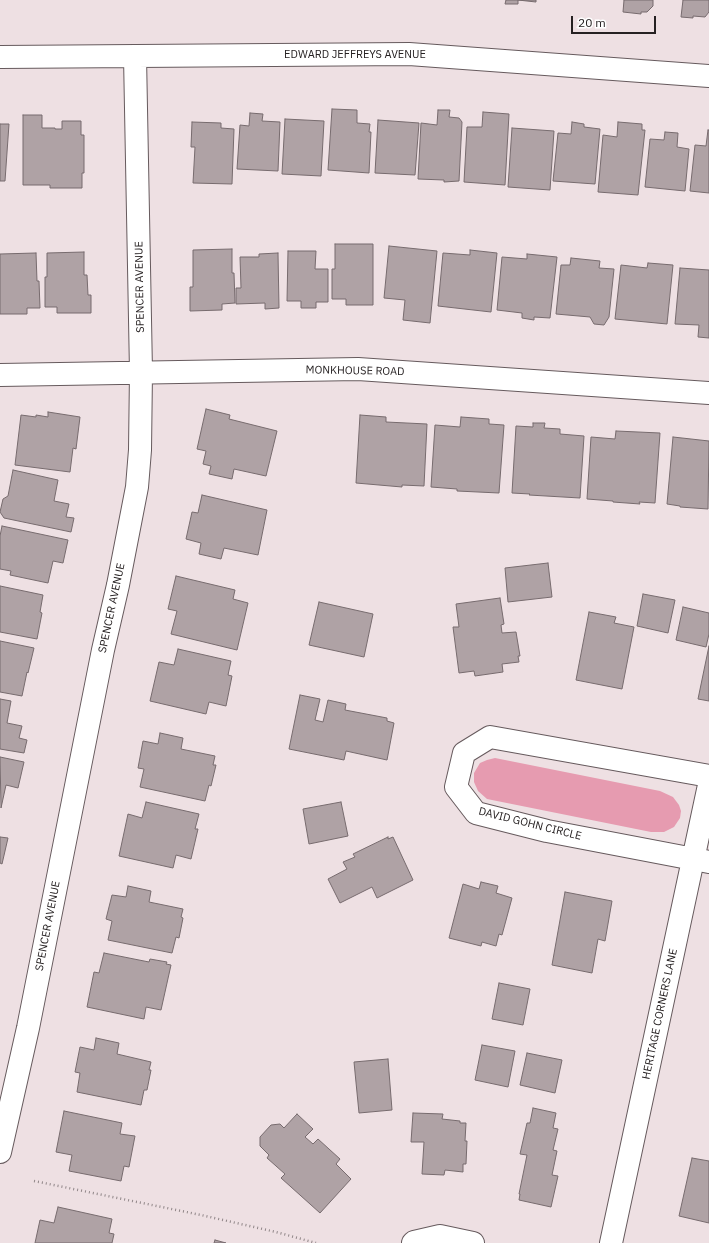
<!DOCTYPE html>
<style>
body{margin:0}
#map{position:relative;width:709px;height:1243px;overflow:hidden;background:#eee0e3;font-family:"IBM Plex Sans",sans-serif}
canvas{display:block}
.scale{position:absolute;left:571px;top:16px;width:85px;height:18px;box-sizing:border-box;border:2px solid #262122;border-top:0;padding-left:5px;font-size:12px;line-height:14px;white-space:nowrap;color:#262122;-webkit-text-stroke:3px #fff;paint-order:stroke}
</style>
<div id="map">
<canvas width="709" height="1243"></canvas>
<div class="scale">20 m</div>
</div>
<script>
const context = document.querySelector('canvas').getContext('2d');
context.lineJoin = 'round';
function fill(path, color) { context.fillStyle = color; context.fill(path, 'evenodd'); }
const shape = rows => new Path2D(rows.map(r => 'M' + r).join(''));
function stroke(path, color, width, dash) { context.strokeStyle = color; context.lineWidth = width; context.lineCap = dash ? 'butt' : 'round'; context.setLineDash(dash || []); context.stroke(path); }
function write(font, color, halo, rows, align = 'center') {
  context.font = font + ' "IBM Plex Sans",sans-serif'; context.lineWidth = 3.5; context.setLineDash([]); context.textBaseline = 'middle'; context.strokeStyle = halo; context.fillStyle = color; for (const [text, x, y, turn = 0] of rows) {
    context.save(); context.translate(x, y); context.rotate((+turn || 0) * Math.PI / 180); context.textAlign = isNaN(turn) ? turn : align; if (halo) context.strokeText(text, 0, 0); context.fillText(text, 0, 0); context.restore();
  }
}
const green = shape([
 [495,758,660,791,673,797,679,805,681,811,680,818,674,827,664,832,651,832,487,799,478,791,474,782,474,773,480,763,487,760]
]);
const building = shape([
 [506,0,536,0,536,2,518,0,518,4,505,4,506,0],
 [624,0,653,0,653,6,647,12,641,12,641,14,623,12,624,0],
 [683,0,709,0,709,12,705,17,693,16,693,18,681,17,683,0],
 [332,109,357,110,357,123,370,124,369,132,371,132,369,173,328,170,332,109],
 [438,110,450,110,449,117,459,118,462,122,459,181,444,182,444,180,418,179,421,123,437,125,438,110],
 [483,112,509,114,505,185,464,182,467,127,482,127,483,112],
 [250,113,263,114,262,121,280,122,278,171,237,169,240,125,249,126,250,113],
 [23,115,42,115,42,128,55,128,55,129,62,129,62,121,81,121,81,135,84,135,84,173,82,173,82,188,50,188,50,185,23,185,23,115],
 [285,119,324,121,321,176,282,174,285,119],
 [378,120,419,123,415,175,375,173,378,120],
 [192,122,221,123,221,128,234,129,232,184,193,183,195,147,191,147,192,122],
 [572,122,584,124,584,127,600,129,595,184,553,181,558,133,571,134,572,122],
 [618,122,642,124,642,130,645,130,638,195,598,192,603,135,617,137,618,122],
 [0,124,9,124,5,181,0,181,0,124],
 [512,128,554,131,550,190,508,187,512,128],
 [708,130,709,130,709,193,690,191,695,145,706,146,708,130],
 [665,132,678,133,677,147,689,149,685,191,645,187,650,139,664,140,665,132],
 [335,244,373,244,373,305,346,305,346,299,332,299,332,269,335,269,335,244],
 [389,246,437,251,430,323,403,320,405,300,384,298,389,246],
 [232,249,232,273,234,273,235,303,222,304,222,310,190,311,190,287,193,287,193,250,232,249],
 [470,250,497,253,491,312,438,306,443,253,470,255,470,250],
 [288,251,316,251,315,269,328,269,328,302,316,302,316,308,301,308,301,301,287,301,288,251],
 [84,252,84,275,87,275,88,295,91,295,91,313,57,313,57,307,45,307,45,277,47,277,47,253,84,252],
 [36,253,37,281,39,281,40,308,27,308,27,314,0,314,0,254,36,253],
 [278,253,279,308,265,309,265,303,236,304,236,288,241,288,240,257,259,257,259,254,278,253],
 [527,254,557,257,550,318,534,317,534,320,522,318,522,313,497,310,502,257,527,259,527,254],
 [571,258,600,261,599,268,614,269,609,317,604,325,594,324,590,317,556,314,561,265,570,265,571,258],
 [648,263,673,265,667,324,615,319,621,265,647,268,648,263],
 [680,268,709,270,709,338,698,337,699,325,675,324,680,268],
 [206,409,230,415,229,419,277,431,266,476,234,469,232,479,209,474,211,466,203,464,206,451,197,449,206,409],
 [48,412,80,417,76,449,73,448,70,472,15,465,21,415,36,417,36,415,48,417,48,412],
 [360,415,386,417,386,422,427,424,424,486,402,485,402,487,356,483,360,415],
 [461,417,489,419,489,424,504,425,499,493,457,491,457,489,431,487,435,425,460,427,461,417],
 [533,423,545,423,544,428,560,429,560,434,584,436,580,498,529,495,530,494,512,493,516,426,533,427,533,423],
 [616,431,660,433,655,503,639,502,640,504,613,502,613,501,587,499,591,437,615,439,616,431],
 [673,437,709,441,708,509,680,507,680,506,667,504,673,437],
 [13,470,58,480,54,501,69,504,66,517,74,518,71,532,4,518,0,512,3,499,8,496,13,470],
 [202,495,267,510,258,555,224,548,221,559,199,554,201,543,186,539,192,512,198,513,202,495],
 [2,526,68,540,63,563,53,561,48,583,10,575,11,571,0,569,0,536,2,526],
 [548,563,552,597,508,602,505,568,548,563],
 [176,576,235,590,233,599,248,603,237,650,171,634,177,611,168,609,176,576],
 [0,586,43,595,40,612,42,613,37,639,0,632,0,586],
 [643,594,675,600,668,633,637,626,643,594],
 [500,598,504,624,501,625,502,633,516,632,520,656,518,656,519,662,502,664,503,672,475,676,474,671,459,673,453,627,459,627,456,604,500,598],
 [319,602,373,614,364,657,309,645,319,602],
 [683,607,709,613,709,634,706,647,676,640,683,607],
 [589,612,616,617,614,623,634,627,622,689,576,680,589,612],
 [0,641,34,648,28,673,27,672,22,696,0,692,0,641],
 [709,646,709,701,698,699,709,646],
 [178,649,231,661,228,675,232,676,226,706,209,702,206,714,150,701,159,662,174,665,178,649],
 [300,695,320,699,315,720,323,722,328,700,346,704,345,710,387,718,387,721,394,723,387,760,346,751,344,760,289,749,300,695],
 [0,699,11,701,7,723,22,726,19,738,27,740,24,753,0,749,0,699],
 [160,733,183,738,181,749,215,756,213,765,216,765,211,786,209,785,205,801,140,787,144,769,138,768,143,741,158,744,160,733],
 [0,757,24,762,18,788,6,785,1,808,0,757],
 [146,802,199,814,195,829,198,829,191,859,176,855,173,868,119,856,128,814,142,818,146,802],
 [341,802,348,836,309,844,303,809,341,802],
 [0,837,8,838,2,864,0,863,0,837],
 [388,837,388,839,393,837,413,880,377,898,372,887,340,903,328,879,347,869,343,862,355,857,353,854,388,837],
 [481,882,498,886,496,893,512,898,502,935,499,934,496,946,482,942,481,946,449,938,463,884,479,889,481,882],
 [128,886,151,891,149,902,183,909,181,917,183,918,179,938,176,937,172,953,108,940,112,921,106,919,112,895,126,897,128,886],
 [565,892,612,901,605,941,598,939,592,973,552,965,565,892],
 [104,953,149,962,150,959,167,962,166,964,171,965,161,1010,146,1007,144,1019,87,1007,94,972,99,973,104,953],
 [499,983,530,989,523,1025,492,1019,499,983],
 [96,1038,119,1043,117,1054,151,1062,149,1070,151,1070,147,1090,144,1090,141,1105,77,1092,80,1073,75,1072,80,1047,94,1050,96,1038],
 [482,1045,515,1051,508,1087,475,1080,482,1045],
 [527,1053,562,1060,555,1093,520,1085,527,1053],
 [388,1059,392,1110,359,1113,354,1062,388,1059],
 [533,1108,556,1113,553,1128,558,1129,553,1150,557,1151,552,1175,558,1176,551,1207,519,1200,520,1194,519,1194,527,1155,520,1154,527,1123,530,1123,533,1108],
 [64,1111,122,1123,120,1134,135,1136,129,1167,124,1166,121,1181,69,1171,72,1155,56,1152,64,1111],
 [413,1113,443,1114,442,1119,460,1121,460,1123,466,1123,465,1141,467,1141,466,1164,463,1164,463,1172,445,1170,444,1175,422,1174,424,1142,411,1142,413,1113],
 [297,1114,313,1129,305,1137,313,1144,318,1139,340,1159,336,1164,351,1179,320,1213,281,1178,285,1174,267,1158,269,1155,260,1146,260,1137,271,1125,280,1124,284,1128,297,1114],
 [692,1158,709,1161,709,1223,679,1216,692,1158],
 [58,1207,112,1219,109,1233,114,1234,112,1243,35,1243,40,1220,54,1223,58,1207],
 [215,1240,226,1243,214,1243,215,1240]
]);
const path = shape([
 [34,1181,201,1215,276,1232,316,1243]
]);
const minor = shape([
 [0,57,409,54,709,76],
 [0,375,358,369,709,393],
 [709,776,490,737,464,753,456,787,476,813,547,831,709,862],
 [0,1152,28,1028,103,650,118,585,137,487,140,450,141,372,135,56],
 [413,1243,414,1242,440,1236,473,1243],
 [611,1243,709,785]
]);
const streetNames = [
 ["EDWARD JEFFREYS AVENUE",355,55],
 ["SPENCER AVENUE",140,287,-91],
 ["MONKHOUSE ROAD",355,371,1],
 ["SPENCER AVENUE",112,608,-78],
 ["DAVID GOHN CIRCLE",530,824,14],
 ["SPENCER AVENUE",48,926,-79],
 ["HERITAGE CORNERS LANE",660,1014,-78]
];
fill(green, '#e69bb0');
fill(building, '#afa2a5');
stroke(building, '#776b6e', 1);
stroke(minor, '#665a5d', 24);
stroke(path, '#908688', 2.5, [1, 3]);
stroke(minor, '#fff', 22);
write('11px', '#262122', '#fff', streetNames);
</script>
